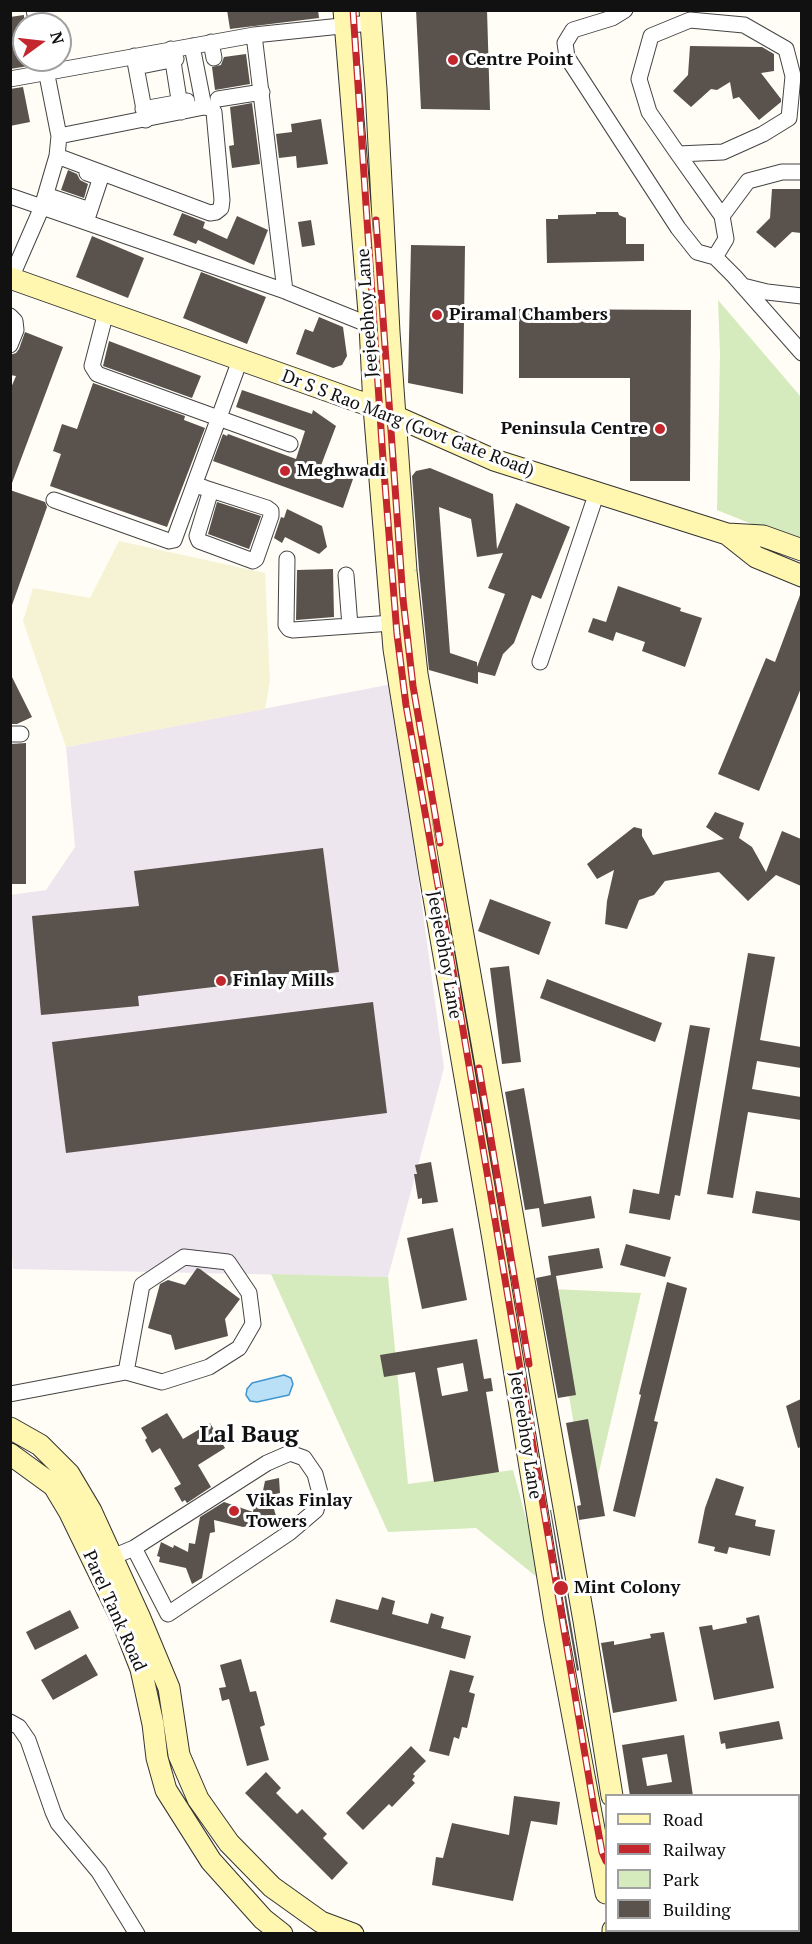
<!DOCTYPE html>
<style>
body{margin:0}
#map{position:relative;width:812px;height:1944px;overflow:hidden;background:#fffdf5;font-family:"PT Serif",serif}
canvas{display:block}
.frame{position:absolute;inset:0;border:12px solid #111;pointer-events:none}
.legend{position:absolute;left:605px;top:1794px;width:195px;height:138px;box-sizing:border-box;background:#fff;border:2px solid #a0a0a0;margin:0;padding:8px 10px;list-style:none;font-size:18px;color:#111}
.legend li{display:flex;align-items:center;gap:12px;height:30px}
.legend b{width:30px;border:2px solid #a0a0a0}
.north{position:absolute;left:12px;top:12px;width:60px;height:60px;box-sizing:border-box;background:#fff;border:2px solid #a0a0a0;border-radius:50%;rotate:75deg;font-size:16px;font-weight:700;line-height:24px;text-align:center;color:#111}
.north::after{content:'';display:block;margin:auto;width:21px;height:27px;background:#c4262e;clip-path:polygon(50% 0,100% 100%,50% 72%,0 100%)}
</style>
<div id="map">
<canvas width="812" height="1944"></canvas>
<div class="frame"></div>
<ul class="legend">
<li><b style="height:8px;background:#fff6b0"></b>Road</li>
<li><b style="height:8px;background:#c4262e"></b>Railway</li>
<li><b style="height:16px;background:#d5ebbd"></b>Park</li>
<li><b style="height:16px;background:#5a524d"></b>Building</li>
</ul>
<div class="north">N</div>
</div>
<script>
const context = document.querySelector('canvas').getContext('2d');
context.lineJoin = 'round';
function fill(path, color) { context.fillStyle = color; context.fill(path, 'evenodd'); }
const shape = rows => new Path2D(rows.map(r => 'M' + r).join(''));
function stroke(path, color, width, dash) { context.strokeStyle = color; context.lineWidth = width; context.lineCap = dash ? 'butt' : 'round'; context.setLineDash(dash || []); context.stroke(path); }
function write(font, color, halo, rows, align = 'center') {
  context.font = font + ' "PT Serif",serif'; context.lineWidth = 6; context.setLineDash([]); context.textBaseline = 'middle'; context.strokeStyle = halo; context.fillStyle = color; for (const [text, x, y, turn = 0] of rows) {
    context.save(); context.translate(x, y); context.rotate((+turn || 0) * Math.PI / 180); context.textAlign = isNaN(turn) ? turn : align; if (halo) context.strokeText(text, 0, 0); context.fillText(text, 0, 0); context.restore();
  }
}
const industrial = shape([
 [392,684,444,1068,388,1277,13,1269,10,1221,10,895,46,890,75,847,66,747]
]);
const farmland = shape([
 [119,541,265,573,270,681,265,709,66,747,23,621,33,588,90,598]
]);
const green = shape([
 [718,300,801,397,801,544,717,510,720,354],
 [271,1274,388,1277,408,1484,513,1470,543,1582,476,1528,388,1532],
 [551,1289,641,1293,589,1514]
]);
const water = shape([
 [284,1375,291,1378,293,1384,289,1395,257,1402,250,1401,246,1395,247,1389,252,1383,284,1375]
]);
const building = shape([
 [227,10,318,10,319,18,230,29],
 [416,10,487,10,490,110,421,109],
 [24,15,24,60,34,60,35,65,10,69,10,17],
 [690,46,762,47,774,54,774,71,761,73,781,99,781,102,759,120,739,97,733,99,730,82,717,90,711,89,691,107,673,91,688,75],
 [246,54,250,84,215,90,212,67,221,65,224,57],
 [23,87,30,122,10,126,10,89],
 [252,103,260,164,232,168,229,146,234,145,230,107],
 [321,119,328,164,297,168,296,156,279,158,276,134,292,132,291,124],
 [68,170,77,174,80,180,88,184,84,198,61,190],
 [772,189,801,189,801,233,792,232,775,248,756,232,770,218],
 [596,212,618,212,619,215,626,218,626,244,644,244,644,261,547,263,546,219,558,219,558,215,596,214],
 [182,213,205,222,203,228,227,239,237,216,268,230,254,265,198,240,196,244,173,235],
 [311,220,315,245,302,247,298,222],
 [92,236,144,258,128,298,76,277],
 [411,245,465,246,463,394,408,383],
 [201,272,266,297,247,344,183,318],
 [519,309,691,310,690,481,630,481,630,378,519,378],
 [319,317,343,327,347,356,342,365,333,368,296,354,305,329,313,332],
 [25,332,63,347,12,483,10,390,16,376,10,375,10,355,16,353,19,349],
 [109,341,201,376,192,398,103,366],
 [93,383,185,416,184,420,205,428,167,527,50,486,61,454,53,451,62,424,77,429],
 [242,390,312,414,313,410,336,426,320,468,353,479,343,508,213,461,223,434,227,436,228,434,296,459,305,431,236,407],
 [430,468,493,494,497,549,516,503,570,527,541,599,532,595,514,643,503,654,495,676,478,672,478,684,429,670,419,570,412,476,416,471],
 [439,507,471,519,477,557,503,553,488,588,505,594,477,667,477,662,450,653],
 [10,490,45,502,47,507,12,605,10,605],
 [217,502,261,516,249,549,208,534],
 [287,509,322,526,327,547,319,554,285,537,282,543,274,538,281,517,284,518],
 [333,569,334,617,296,620,297,570],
 [618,586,681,608,680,611,702,618,685,667,642,651,645,642,616,632,613,641,588,632,593,618,606,622],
 [800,595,801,688,759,791,718,774,766,658,775,662],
 [10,673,32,717,17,724,10,724],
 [26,743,26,884,10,884,10,744],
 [715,812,744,823,739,838,752,847,766,872,782,831,801,839,801,886,776,875,748,901,719,872,665,881,654,895,639,900,627,929,605,924,607,901,614,870,597,879,587,864,634,827,642,829,642,836,653,855,724,839,706,827],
 [323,848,339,972,138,996,139,1006,41,1015,32,916,139,906,134,871],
 [490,899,551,922,539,955,478,931],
 [748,953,775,957,760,1040,801,1047,801,1068,757,1061,752,1089,801,1097,801,1120,748,1112,733,1198,707,1194],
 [509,966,521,1062,502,1064,490,968],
 [547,979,662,1023,655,1042,540,998],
 [373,1002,387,1113,66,1153,52,1042],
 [690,1025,710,1028,680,1196,675,1195,670,1220,629,1213,633,1189,659,1194],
 [524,1088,544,1204,591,1196,595,1218,542,1227,539,1208,525,1210,505,1092],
 [431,1162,438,1202,422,1204,422,1198,418,1199,414,1174,417,1174,415,1165],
 [756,1191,801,1198,801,1221,752,1213],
 [453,1228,467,1300,422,1309,407,1238],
 [626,1244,671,1257,665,1277,620,1265],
 [599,1248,603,1268,556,1276,576,1395,558,1398,536,1278,551,1275,548,1256],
 [197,1268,200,1269,240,1299,225,1319,228,1336,175,1350,171,1335,148,1328,160,1284,168,1280,185,1285],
 [667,1282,687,1288,654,1421,658,1422,635,1517,613,1511,641,1395,639,1394],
 [477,1339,484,1379,491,1378,493,1391,486,1392,499,1472,434,1482,415,1372,384,1377,380,1355],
 [463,1363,468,1391,442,1396,437,1368],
 [801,1399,801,1447,798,1448,786,1406],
 [167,1413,183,1439,210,1423,225,1448,198,1465,211,1487,187,1503,185,1500,182,1502,174,1488,181,1484,164,1455,160,1448,152,1453,145,1440,147,1438,141,1428],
 [588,1419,605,1516,579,1520,582,1538,577,1506,581,1505,566,1423],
 [279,1478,280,1493,275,1494,273,1506,277,1519,243,1527,214,1520,215,1532,210,1533,202,1578,192,1584,186,1568,159,1562,160,1557,157,1556,161,1542,173,1548,174,1545,188,1552,189,1543,195,1544,200,1517,224,1502,253,1512,254,1504,260,1505,265,1481],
 [716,1478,744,1487,735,1515,756,1520,755,1526,775,1530,770,1556,729,1547,727,1554,714,1551,715,1547,698,1543,705,1508],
 [550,1510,551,1510,579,1670,577,1671,568,1619],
 [382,1597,395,1601,392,1614,428,1624,431,1613,444,1617,441,1628,471,1636,465,1659,330,1622,336,1599,378,1610],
 [70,1610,79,1628,35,1650,26,1632],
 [759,1615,774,1688,714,1700,699,1627,712,1625,713,1630,747,1623,746,1618],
 [664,1632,677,1701,613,1713,601,1643,614,1641,614,1645,651,1638,650,1634],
 [86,1654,98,1675,53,1700,41,1680],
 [241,1659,250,1692,256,1691,265,1725,260,1727,269,1760,247,1766,229,1699,222,1701,219,1688,226,1687,220,1665],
 [450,1670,474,1676,469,1692,475,1694,467,1728,462,1727,459,1739,454,1737,449,1756,429,1751],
 [779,1721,783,1739,726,1749,725,1743,721,1744,719,1732],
 [684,1735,693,1796,630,1796,622,1745],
 [667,1754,672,1782,647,1786,642,1758],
 [411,1746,426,1761,413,1774,415,1776,412,1780,415,1783,392,1807,389,1804,363,1830,346,1813],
 [266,1772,281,1788,276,1793,297,1814,302,1809,327,1834,323,1838,348,1863,332,1880,245,1793],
 [514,1796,560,1802,557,1825,531,1821,513,1901,432,1885,436,1857,443,1858,452,1823,509,1835]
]);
const street = shape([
 [34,10,37,24],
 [625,10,612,18,573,30,565,43,567,57,678,228,697,252,715,257,734,276,802,353],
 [254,35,285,291],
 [211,42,214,58],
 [192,46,204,107],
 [171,49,181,112],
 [134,56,146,120],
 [136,67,176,59],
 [10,79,254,35,370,23],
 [218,99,262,92],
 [143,109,187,101],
 [678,154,723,152,763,134,789,118,793,76,786,49,744,25,690,20,651,36,639,79,649,112,678,154,722,216,726,239,715,257],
 [57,156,210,213,216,212,221,208,222,200,214,112,211,108,204,107,59,136],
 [46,195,90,210],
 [10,196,285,291,377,328],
 [722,216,748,181,782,172,802,172],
 [86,222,100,180,98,177,87,173],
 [11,278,42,207,57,156,59,136,44,60],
 [743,286,767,292,802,296],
 [106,312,92,366,97,374,290,444],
 [10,316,15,321,16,330,10,345],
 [195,485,205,488,211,490,267,508,271,511,271,516,256,559,253,561,199,541,197,536,211,490],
 [54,500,169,541,174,540,240,360],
 [287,559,286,625,289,629,293,630,392,623],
 [346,575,350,626],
 [540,662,597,492],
 [10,734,21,734],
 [10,1394,126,1372,162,1382,209,1367,239,1348,253,1324,249,1293,228,1262,184,1257,142,1285,126,1372],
 [103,1561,134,1548,267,1463,290,1453,304,1458,315,1474,320,1493,316,1510,289,1533,168,1614,134,1548],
 [10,1722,19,1727,28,1740,53,1812,58,1823,99,1872,137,1934]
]);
const secondary = shape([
 [344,10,370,325,374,407,394,649,430,875,493,1239,555,1621,606,1893],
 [370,10,376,89,389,332,406,571,417,674,584,1621,612,1796],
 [10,278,374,407,494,460,727,534,756,557,802,576],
 [727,534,763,536,802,550],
 [10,1428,40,1445,69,1474,91,1511,139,1616,169,1688,179,1755,198,1799,229,1843,272,1887,321,1922,353,1934],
 [10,1454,54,1486,69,1511,122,1620,141,1669,153,1724,157,1758,166,1790,211,1861,263,1919,282,1934],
 [613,1930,614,1934],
 [635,1930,636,1934]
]);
const rail = shape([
 [353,10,383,459,397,634,406,705,454,976,594,1808,602,1852,606,1861],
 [376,220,403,599,413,686,440,843],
 [479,1068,529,1364],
 [655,1930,658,1934],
 [669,1930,673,1934]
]);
const markers = [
 [453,60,6,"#c4262e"],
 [437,315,6,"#c4262e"],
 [660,429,6,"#c4262e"],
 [285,471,6,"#c4262e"],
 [221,981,6,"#c4262e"],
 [234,1511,6,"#c4262e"],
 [561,1588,8,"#c4262e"]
];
const poiNames = [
 ["Centre Point",465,60],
 ["Piramal Chambers",449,315],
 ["Peninsula Centre",648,429,"right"],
 ["Meghwadi",297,471],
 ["Finlay Mills",233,981],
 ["Vikas Finlay",246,1501],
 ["Towers",246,1522],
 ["Mint Colony",574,1588]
];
const streetNames = [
 ["Jeejeebhoy Lane",368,313,-94],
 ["Dr S S Rao Marg (Govt Gate Road)",408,424,21],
 ["Jeejeebhoy Lane",444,955,80],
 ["Jeejeebhoy Lane",525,1435,81],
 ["Parel Tank Road",114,1611,66]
];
const districtNames = [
 ["Lal Baug",249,1435]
];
fill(industrial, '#eee6ef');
fill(farmland, '#f6f3d4');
fill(green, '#d5ebbd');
fill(water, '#b9e0f7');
stroke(water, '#3f96cf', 1.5);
fill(building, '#5a524d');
stroke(street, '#444', 17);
stroke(secondary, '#333', 23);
stroke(street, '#fff', 15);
stroke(secondary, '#fff6b0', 21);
stroke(rail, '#c4262e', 7);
stroke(rail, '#fff', 4.5, [14]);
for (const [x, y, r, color] of markers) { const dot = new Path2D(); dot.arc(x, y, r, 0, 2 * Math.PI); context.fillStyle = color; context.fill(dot); stroke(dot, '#fff', 2); }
write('bold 18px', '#111', '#fff', poiNames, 'left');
write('18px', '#111', '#fff', streetNames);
write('bold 24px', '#111', '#fff', districtNames);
</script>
